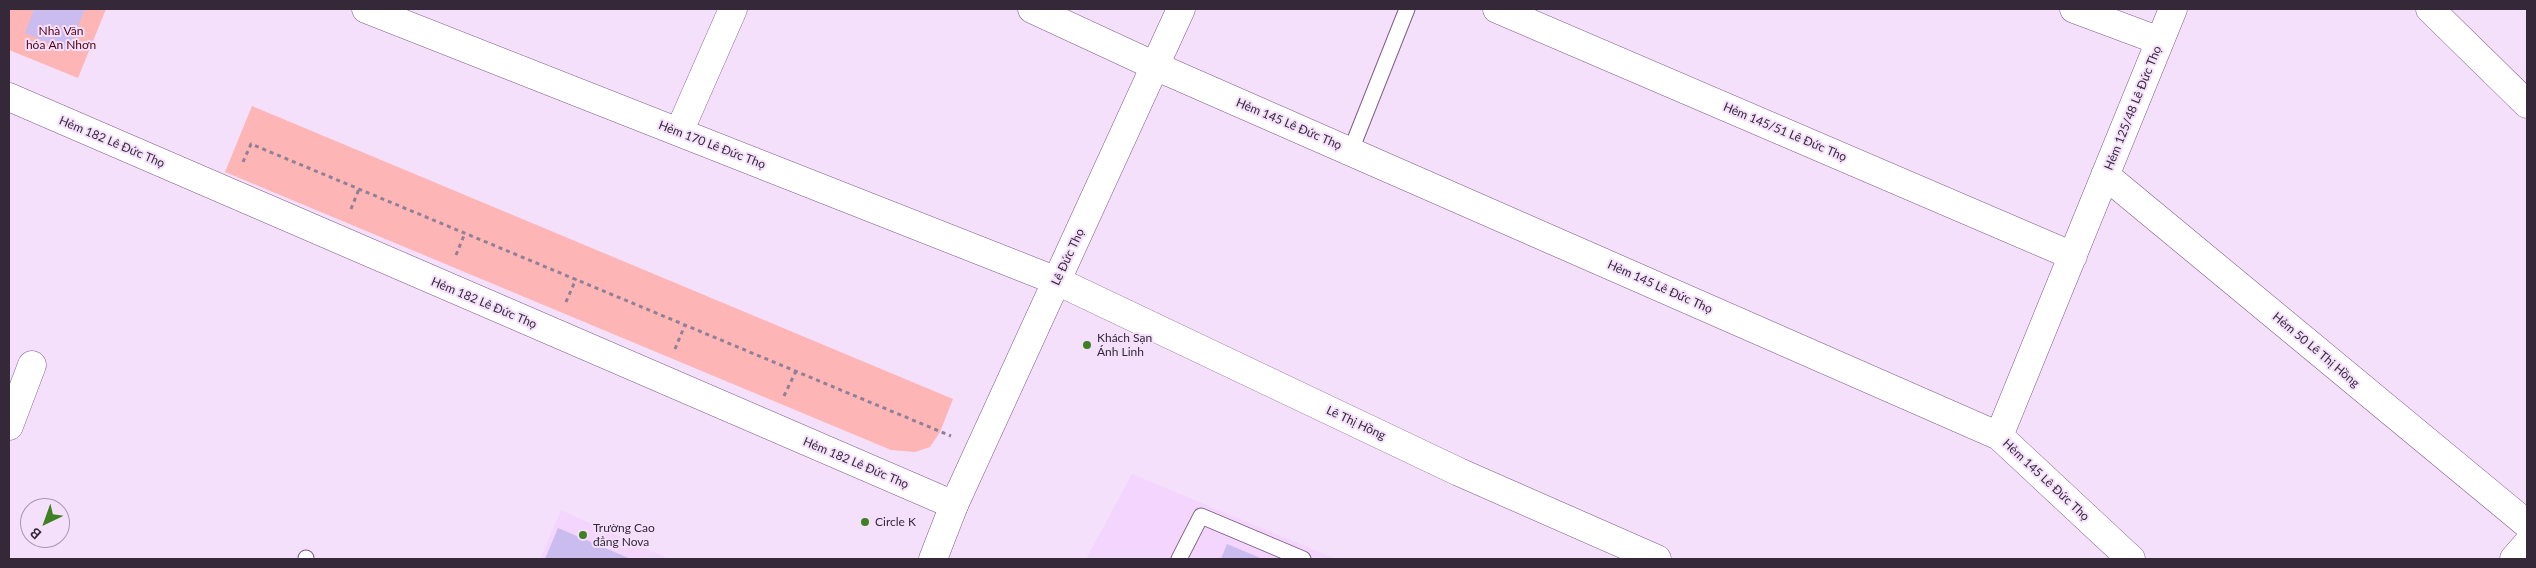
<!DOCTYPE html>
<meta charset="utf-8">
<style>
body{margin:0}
#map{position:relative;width:2536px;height:568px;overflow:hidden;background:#f4e0fb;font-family:Lato,sans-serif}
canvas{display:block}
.frame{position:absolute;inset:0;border:10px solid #352839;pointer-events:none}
.north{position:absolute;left:20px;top:498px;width:50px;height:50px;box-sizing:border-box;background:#f4e0fb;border:1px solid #a896ad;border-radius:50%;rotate:222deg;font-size:14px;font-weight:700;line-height:20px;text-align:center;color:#352839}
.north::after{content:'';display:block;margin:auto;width:18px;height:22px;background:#3f8021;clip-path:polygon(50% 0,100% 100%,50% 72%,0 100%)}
</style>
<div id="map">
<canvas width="2536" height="568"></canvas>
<div class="frame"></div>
<div class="north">B</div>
</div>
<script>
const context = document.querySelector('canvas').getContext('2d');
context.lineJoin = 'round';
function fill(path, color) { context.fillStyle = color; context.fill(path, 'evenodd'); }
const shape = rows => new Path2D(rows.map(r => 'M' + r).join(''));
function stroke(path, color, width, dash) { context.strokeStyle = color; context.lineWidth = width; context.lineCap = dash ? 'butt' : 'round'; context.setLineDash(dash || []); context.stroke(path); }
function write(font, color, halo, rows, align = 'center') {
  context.font = font + ' Lato,sans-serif'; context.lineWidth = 4; context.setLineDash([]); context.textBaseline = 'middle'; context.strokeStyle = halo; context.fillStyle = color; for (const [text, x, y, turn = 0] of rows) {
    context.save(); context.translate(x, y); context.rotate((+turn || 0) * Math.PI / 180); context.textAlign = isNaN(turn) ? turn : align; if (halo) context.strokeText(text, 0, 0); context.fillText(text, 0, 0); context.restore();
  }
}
const built = shape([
 [1132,474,1336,559,1086,559],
 [561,510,669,559,540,559]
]);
const green = shape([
 [9,9,106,9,78,78,9,50],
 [252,106,953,399,940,432,930,447,915,452,891,450,225,172]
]);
const building = shape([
 [34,9,85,9,68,51,25,33],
 [558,528,631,559,545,559],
 [1227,544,1263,559,1221,559]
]);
const path = shape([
 [243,162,251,144,951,436],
 [351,209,359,189],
 [456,255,465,233],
 [566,302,576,279],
 [675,349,685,325],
 [784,396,796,371]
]);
const service = shape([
 [1351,150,1407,9],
 [306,559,306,558],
 [1179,559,1201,516,1303,559]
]);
const minor = shape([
 [366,9,1057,281,1459,472,1657,559],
 [1032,9,1155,66,1999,436,2131,559],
 [1497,9,2073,256],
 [2074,9,2160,41],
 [2430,9,2527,104],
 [9,97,954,505],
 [679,132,733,9],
 [2105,175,2527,524],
 [9,426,32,365],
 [1999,436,2173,9],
 [2514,559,2527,544]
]);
const tertiary = shape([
 [933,559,954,505,1181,9]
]);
const markers = [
 [1087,345,5,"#3f8021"],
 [865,522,5,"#3f8021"],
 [583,535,5,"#3f8021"]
];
const parkNames = [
 ["Nhà Văn",61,31],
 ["hóa An Nhơn",61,45]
];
const streetNames = [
 ["Hẻm 125/48 Lê Đức Thọ",2133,108,-68],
 ["Hẻm 145 Lê Đức Thọ",1289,124,23],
 ["Hẻm 145/51 Lê Đức Thọ",1785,132,23],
 ["Hẻm 182 Lê Đức Thọ",112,142,23],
 ["Hẻm 170 Lê Đức Thọ",712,145,21],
 ["Lê Đức Thọ",1068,257,-65],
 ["Hẻm 145 Lê Đức Thọ",1660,287,24],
 ["Hẻm 182 Lê Đức Thọ",484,303,23],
 ["Hẻm 50 Lê Thị Hồng",2316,350,40],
 ["Lê Thị Hồng",1356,423,25],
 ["Hẻm 182 Lê Đức Thọ",856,463,23],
 ["Hẻm 145 Lê Đức Thọ",2046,480,43]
];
const poiNames = [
 ["Khách Sạn",1097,338],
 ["Ánh Linh",1097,352],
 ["Circle K",875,522],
 ["Trường Cao",593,528],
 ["đẳng Nova",593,542]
];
fill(built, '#f4d5fe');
fill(green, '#feb5b6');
fill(building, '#cabcee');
stroke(service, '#7d5f87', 17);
stroke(minor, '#7d5f87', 29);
stroke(tertiary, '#7d5f87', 29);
stroke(path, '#908096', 3, [4, 4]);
stroke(service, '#fff', 15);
stroke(minor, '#fff', 28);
stroke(tertiary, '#fff', 28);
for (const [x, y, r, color] of markers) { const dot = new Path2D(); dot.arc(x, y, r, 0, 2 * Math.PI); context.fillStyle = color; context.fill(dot); stroke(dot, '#f4e0fb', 2); }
write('12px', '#550214', '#f4e0fb', parkNames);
write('12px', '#352839', '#f4e0fb', streetNames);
write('12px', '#352839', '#f4e0fb', poiNames, 'left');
</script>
